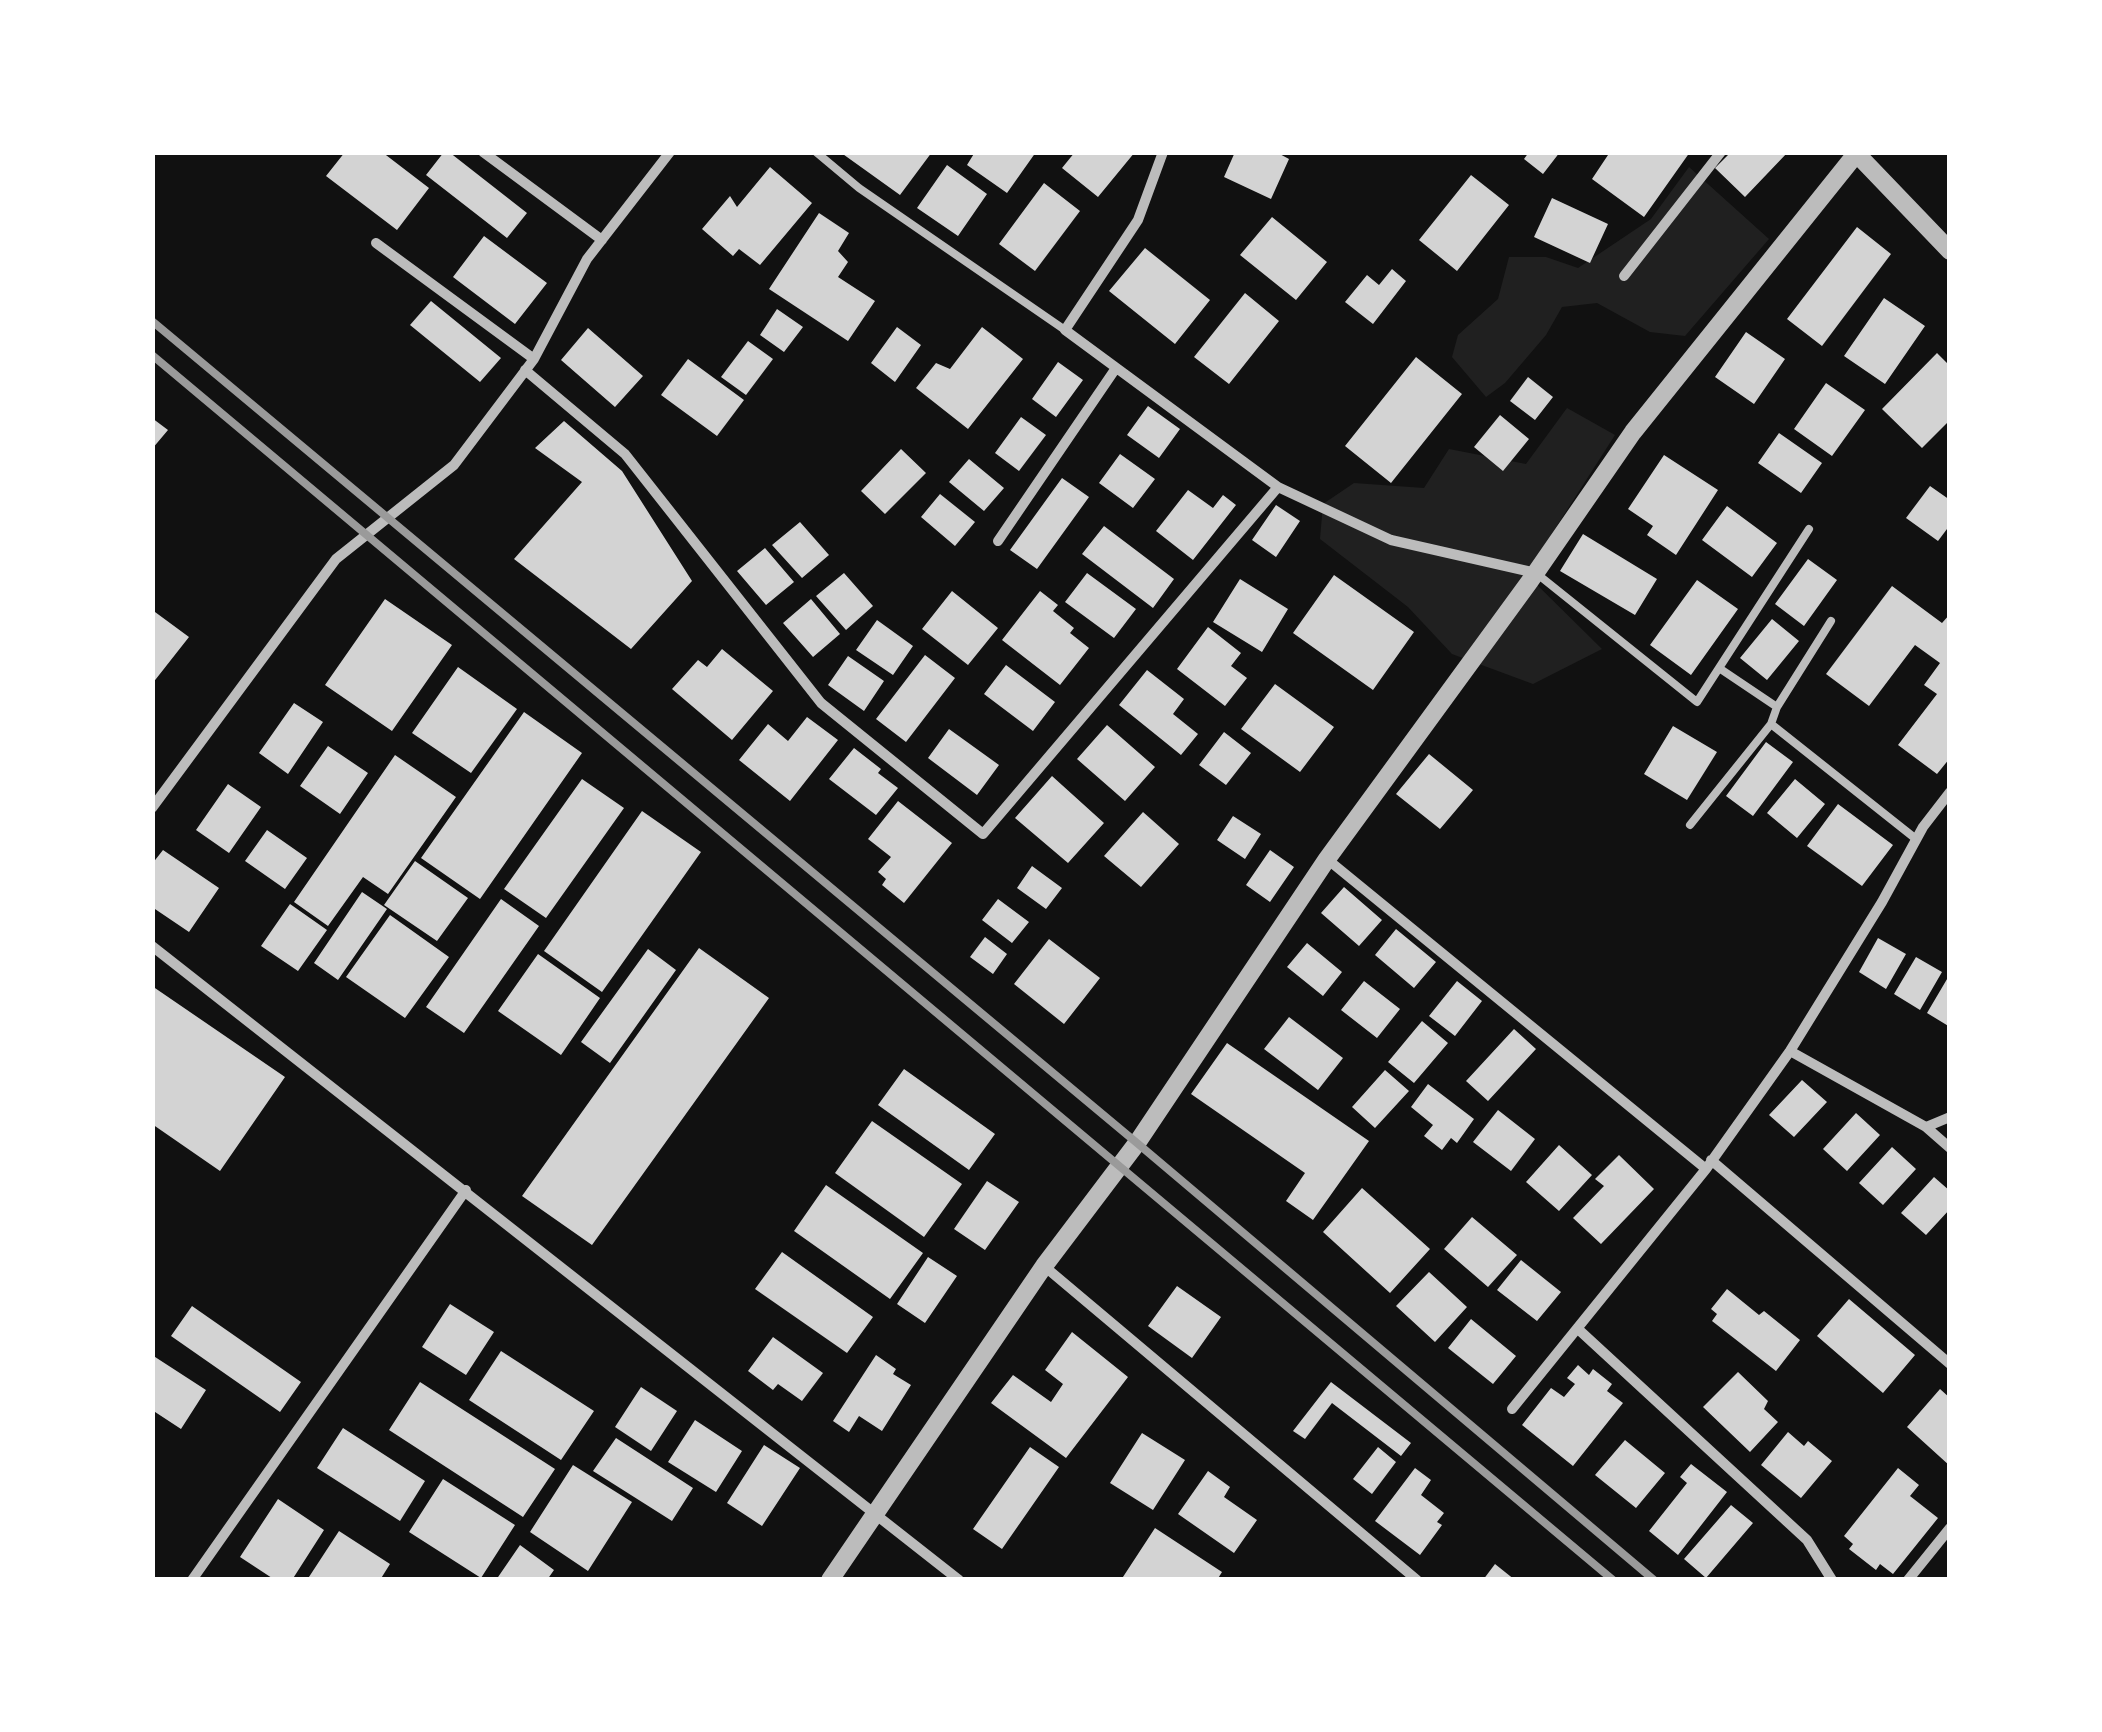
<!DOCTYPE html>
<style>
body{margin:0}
#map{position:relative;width:2102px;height:1732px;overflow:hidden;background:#111;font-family:Karla,sans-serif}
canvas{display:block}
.frame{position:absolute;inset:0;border:155px solid #fff;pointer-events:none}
</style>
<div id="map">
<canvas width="2102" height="1732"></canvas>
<div class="frame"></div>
</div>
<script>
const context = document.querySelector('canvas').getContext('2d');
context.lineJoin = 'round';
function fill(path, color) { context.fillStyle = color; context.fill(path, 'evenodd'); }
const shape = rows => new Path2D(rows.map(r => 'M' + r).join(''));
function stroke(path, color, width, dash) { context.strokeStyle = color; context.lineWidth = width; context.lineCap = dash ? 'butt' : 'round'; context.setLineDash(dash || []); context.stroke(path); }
const green = shape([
 [1689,167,1769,239,1685,336,1650,332,1597,303,1562,307,1546,335,1505,383,1486,397,1452,357,1458,335,1498,299,1509,257,1546,257,1578,268,1651,219],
 [1567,408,1615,435,1526,574,1602,649,1533,684,1452,654,1408,607,1320,539,1323,504,1354,483,1424,488,1449,449,1526,464]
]);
const building = shape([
 [345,152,382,152,429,188,397,230,326,176],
 [444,152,449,152,527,213,507,238,426,175],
 [840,152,932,152,900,195],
 [975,152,1036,152,1007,193,967,165],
 [1075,152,1135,152,1098,197,1062,168],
 [1235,152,1276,152,1289,159,1271,199,1224,177],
 [1529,152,1560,152,1543,174,1524,159],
 [1610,152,1690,152,1644,217,1592,179],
 [1731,152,1788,152,1745,197,1715,168],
 [947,165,987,194,958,236,917,208],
 [770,167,812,203,760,265,739,249,733,256,702,229,730,196,737,207],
 [1471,175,1509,205,1457,271,1419,240],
 [1044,183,1080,211,1035,271,999,244],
 [1552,198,1608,224,1590,263,1534,237],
 [819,213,849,233,838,251,848,262,838,277,875,301,848,341,769,289],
 [1272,217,1327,262,1296,300,1240,255],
 [1857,227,1891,254,1822,346,1787,319],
 [484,236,547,283,515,324,453,277],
 [1145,248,1210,300,1175,344,1109,291],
 [1392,269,1406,281,1373,324,1345,302,1367,275,1379,285],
 [1245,293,1279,321,1229,384,1194,357],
 [1884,298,1925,326,1885,384,1844,356],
 [431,301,501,358,480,382,410,325],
 [777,309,803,327,784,352,760,335],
 [897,327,921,345,895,382,871,363],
 [982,327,1023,359,968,429,916,388,936,363,950,369],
 [588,328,643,376,615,407,561,360],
 [1746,332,1785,359,1754,404,1715,377],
 [748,341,773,359,746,395,721,377],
 [1937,353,1950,366,1950,420,1922,448,1882,409],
 [1416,357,1462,394,1391,483,1345,446],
 [688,359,744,400,717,436,661,395],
 [1058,362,1083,380,1056,417,1032,399],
 [1528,377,1553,397,1535,420,1510,401],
 [1826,383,1865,410,1832,456,1794,429],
 [1148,406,1180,429,1159,458,1127,435],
 [1500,415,1529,439,1503,471,1474,447],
 [1021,417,1046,435,1019,471,995,453],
 [152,418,168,430,152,449],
 [564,421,622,471,692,581,631,649,514,559,582,482,535,448],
 [1779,433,1822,463,1801,493,1758,463],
 [901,449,926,473,885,514,861,491],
 [1120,454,1155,479,1133,508,1099,483],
 [1664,455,1718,490,1676,555,1647,535,1653,526,1628,509],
 [969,459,1004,488,984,511,949,482],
 [1062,478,1089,497,1037,569,1010,550],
 [1930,486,1950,500,1950,525,1938,541,1906,518],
 [1188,490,1213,508,1223,495,1236,505,1193,560,1156,531],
 [940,494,975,522,955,546,921,517],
 [1276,505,1300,521,1276,557,1252,540],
 [1727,506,1777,543,1752,577,1702,540],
 [800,522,829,555,802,578,772,545],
 [1104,526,1174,579,1153,608,1082,554],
 [1583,534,1657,579,1635,615,1560,571],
 [765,548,794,582,766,605,737,571],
 [1808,559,1837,580,1804,626,1775,604],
 [844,573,873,606,846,630,816,596],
 [1087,573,1136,609,1114,638,1065,602],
 [1334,575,1414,632,1373,690,1293,633],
 [1240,579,1288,609,1262,652,1213,622],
 [1697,580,1738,609,1691,675,1650,645],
 [1892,586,1942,623,1950,614,1950,758,1937,774,1898,745,1937,694,1924,685,1940,663,1915,645,1869,706,1826,674],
 [952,591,998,628,968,665,922,629],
 [1040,591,1058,605,1053,611,1074,628,1070,633,1089,648,1060,685,1002,640],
 [385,599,452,645,392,731,325,685],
 [811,599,840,634,813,657,783,623],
 [155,612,189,637,152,684,152,615],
 [1772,619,1799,641,1767,680,1740,658],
 [877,620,913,646,893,675,856,650],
 [1208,627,1241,653,1231,666,1247,678,1225,706,1177,669],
 [722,649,773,691,732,740,672,689,698,660,707,667],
 [925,655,955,678,906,742,876,719],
 [848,656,884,681,864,711,828,685],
 [1006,665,1055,702,1033,731,984,694],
 [458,667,517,709,471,773,412,733],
 [1147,670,1184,699,1173,714,1198,734,1181,755,1119,705],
 [1275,684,1334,727,1300,772,1241,729],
 [294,703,323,722,288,774,259,753],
 [524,712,582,753,480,899,421,858],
 [807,717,838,740,790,801,739,760,768,724,788,741],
 [1107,725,1155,767,1125,801,1077,759],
 [1673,726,1717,752,1687,800,1644,774],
 [949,729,999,765,977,795,928,758],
 [1224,732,1251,753,1226,785,1199,765],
 [1766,742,1793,762,1753,816,1726,796],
 [328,746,368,773,340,814,300,786],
 [854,748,881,769,878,773,898,788,876,815,829,779],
 [1429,754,1473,790,1440,829,1396,794],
 [395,755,456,797,388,894,363,877,328,926,294,902],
 [1052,776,1104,823,1068,863,1015,818],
 [582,779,624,808,546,918,504,889],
 [1795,779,1825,804,1797,838,1767,813],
 [228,784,261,807,229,853,196,830],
 [898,801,952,843,904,903,882,885,886,879,878,872,891,857,868,839],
 [1838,804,1893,845,1862,886,1807,846],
 [642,811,701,852,602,992,544,951],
 [1143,812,1179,844,1141,887,1104,856],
 [1233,816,1261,834,1245,859,1217,840],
 [267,830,307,858,285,889,245,861],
 [163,850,219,888,189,932,152,907,152,864],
 [1270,850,1294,867,1270,902,1246,885],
 [415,861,468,898,437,941,384,905],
 [1032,866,1062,888,1046,909,1017,888],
 [1344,887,1382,920,1359,946,1321,913],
 [362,892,387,909,338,980,314,963],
 [501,899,539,926,464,1033,426,1007],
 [998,899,1029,922,1012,943,982,920],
 [290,904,327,930,298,971,261,946],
 [390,915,449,957,405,1018,346,977],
 [1396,929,1436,962,1414,988,1375,955],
 [985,937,1007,954,993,974,970,957],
 [1878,938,1906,954,1886,989,1859,972],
 [1049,939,1100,978,1064,1024,1014,984],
 [1307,943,1342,972,1323,996,1287,967],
 [699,948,769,998,592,1245,522,1196],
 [648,949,676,970,610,1063,581,1042],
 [538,954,600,998,561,1055,498,1011],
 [1916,957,1942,972,1920,1010,1894,994],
 [1950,974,1950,1027,1927,1013],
 [1364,981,1400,1009,1377,1038,1341,1010],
 [1457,981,1482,1001,1455,1036,1429,1016],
 [152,986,285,1077,220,1171,152,1124],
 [1289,1017,1343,1058,1318,1090,1264,1049],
 [1422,1021,1448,1043,1414,1083,1388,1062],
 [1514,1029,1536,1049,1488,1101,1466,1081],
 [1227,1043,1369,1141,1313,1220,1286,1201,1305,1173,1191,1094],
 [904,1069,995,1134,969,1170,878,1105],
 [1385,1070,1409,1091,1375,1128,1352,1107],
 [1802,1080,1827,1102,1794,1137,1769,1115],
 [1428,1084,1474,1119,1457,1143,1451,1138,1442,1150,1424,1136,1433,1125,1411,1107],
 [1498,1110,1535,1139,1511,1171,1473,1142],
 [1856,1113,1880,1135,1847,1171,1823,1149],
 [872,1121,962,1184,924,1237,835,1173],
 [1559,1145,1592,1175,1559,1211,1526,1182],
 [1892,1147,1916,1169,1883,1205,1859,1183],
 [1619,1155,1654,1189,1601,1244,1573,1218,1604,1186,1595,1179],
 [1934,1177,1950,1191,1950,1209,1926,1235,1901,1213],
 [987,1181,1019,1202,985,1250,954,1229],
 [826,1185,923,1253,890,1299,794,1231],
 [1362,1188,1430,1249,1390,1293,1323,1232],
 [1472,1217,1517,1255,1488,1287,1444,1249],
 [782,1252,873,1317,847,1353,755,1289],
 [928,1257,957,1276,925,1323,897,1304],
 [1521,1260,1561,1292,1537,1321,1497,1290],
 [1429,1272,1467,1307,1435,1342,1396,1306],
 [1177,1286,1221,1317,1192,1358,1148,1326],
 [1727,1289,1759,1315,1764,1311,1800,1340,1776,1371,1712,1321,1717,1314,1711,1309],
 [1849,1299,1915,1355,1883,1393,1817,1336],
 [450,1304,494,1332,466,1375,422,1347],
 [192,1306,301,1382,280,1412,171,1336],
 [1471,1319,1516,1356,1493,1384,1448,1348],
 [1072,1332,1128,1377,1066,1458,991,1403,1013,1375,1051,1402,1063,1384,1045,1370],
 [773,1337,823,1373,802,1401,778,1384,773,1390,748,1371],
 [501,1351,594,1411,561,1460,469,1400],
 [152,1355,206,1390,181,1429,152,1410],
 [876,1355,896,1369,893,1374,911,1385,882,1431,859,1416,849,1432,833,1421],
 [1578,1365,1589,1375,1593,1369,1612,1384,1607,1391,1623,1403,1573,1466,1522,1425,1551,1388,1564,1397,1575,1384,1567,1378],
 [1738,1372,1768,1401,1764,1409,1778,1422,1750,1452,1703,1407],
 [420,1382,555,1469,523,1517,389,1430],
 [1331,1382,1411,1443,1401,1456,1332,1403,1305,1439,1293,1431],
 [641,1387,677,1411,651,1451,615,1427],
 [1940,1389,1950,1398,1950,1466,1907,1427],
 [695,1420,742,1451,716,1492,668,1462],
 [343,1428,425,1481,400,1521,317,1468],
 [1788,1432,1804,1446,1808,1441,1832,1461,1801,1498,1761,1465],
 [1142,1433,1185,1460,1153,1510,1110,1483],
 [616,1438,693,1488,672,1521,593,1471],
 [1625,1440,1665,1473,1636,1508,1595,1475],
 [764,1445,800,1468,762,1526,727,1503],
 [1030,1447,1059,1467,1002,1549,973,1529],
 [1378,1447,1396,1462,1372,1494,1353,1479],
 [1691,1464,1727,1492,1678,1555,1649,1531,1687,1483,1680,1477],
 [573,1465,632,1502,588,1571,530,1532],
 [1415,1468,1431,1480,1421,1495,1444,1513,1437,1522,1442,1525,1420,1555,1375,1521],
 [1898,1468,1919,1485,1910,1496,1938,1518,1893,1574,1880,1564,1876,1570,1849,1549,1853,1544,1844,1536],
 [1208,1471,1230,1487,1224,1497,1257,1520,1234,1553,1178,1514],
 [443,1479,515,1525,481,1578,409,1532],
 [278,1499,324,1530,292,1580,275,1580,240,1557],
 [1731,1505,1753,1523,1706,1578,1684,1559],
 [1155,1528,1222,1572,1217,1580,1121,1580],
 [339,1531,390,1564,380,1580,307,1580],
 [520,1545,554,1570,547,1580,496,1580],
 [1495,1564,1515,1580,1483,1580]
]);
const service = shape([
 [816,152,859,188,1065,330],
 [1536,573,1697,702,1719,668,1777,707,1771,724,1916,839],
 [1719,668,1809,529],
 [1777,707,1831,621],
 [1690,825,1771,724]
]);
const minor = shape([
 [483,152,602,240],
 [376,243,534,359],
 [1624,276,1721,152],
 [525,370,625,454,821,703,983,834,1278,487,1065,330,1138,220,1163,152],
 [1278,487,1391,540,1536,573],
 [998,541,1116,368],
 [152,808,336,559,454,465,534,359,587,259,670,152],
 [1327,859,1706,1169],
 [152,946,959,1580],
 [1790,1051,1926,1127,1950,1148],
 [1926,1127,1950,1117],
 [1711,1160,1950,1364],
 [1044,1266,1417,1580],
 [1578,1329,1807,1540,1832,1580],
 [1512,1409,1706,1169,1790,1051,1882,902,1923,827,1950,792],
 [192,1580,466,1190],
 [1908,1580,1950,1528]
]);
const tertiary = shape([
 [1855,152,1950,251],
 [830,1580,1044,1266,1137,1143,1327,859,1530,581,1633,432,1856,154]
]);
const rail = shape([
 [152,321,1137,1143,1654,1580],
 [152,355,1613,1580]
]);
fill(green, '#202020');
fill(building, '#d3d3d3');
stroke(service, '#bcbcbc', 8);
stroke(minor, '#bcbcbc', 10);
stroke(tertiary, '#bcbcbc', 18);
stroke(rail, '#9a9a9a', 8);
</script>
